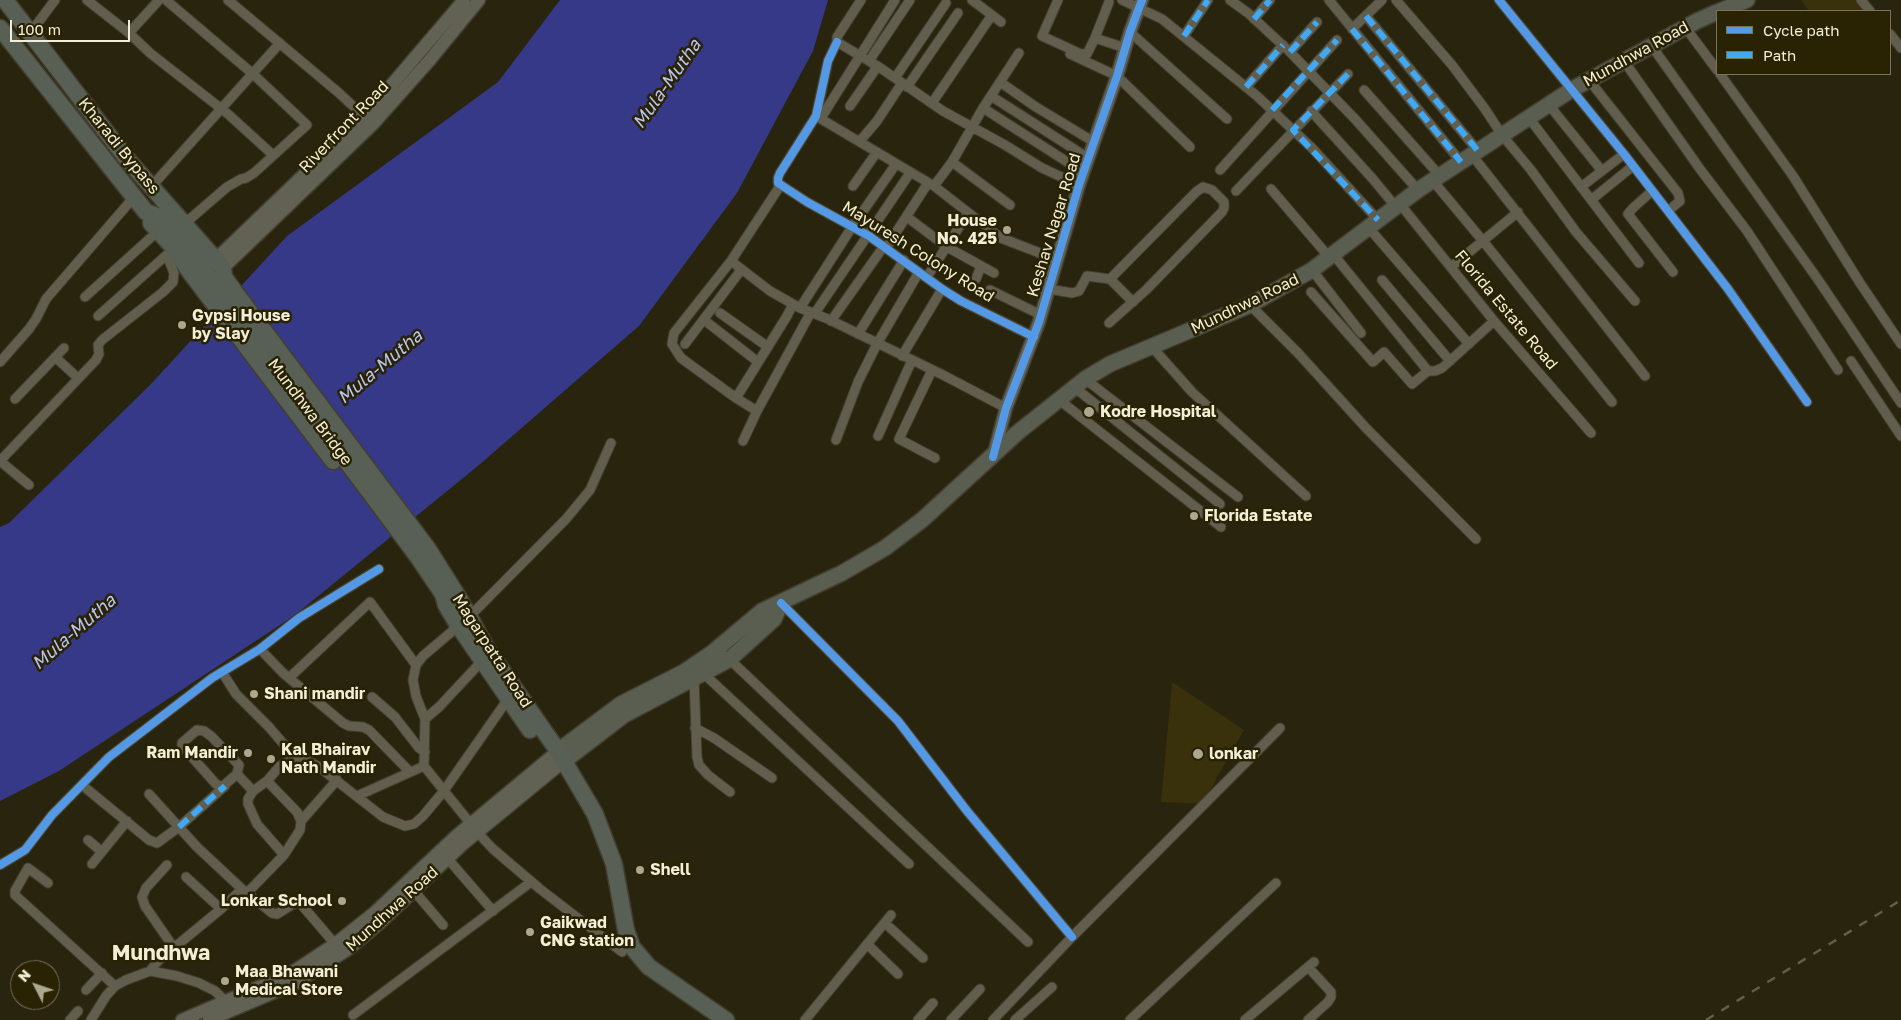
<!DOCTYPE html>
<style>
body{margin:0}
#map{position:relative;width:1901px;height:1020px;overflow:hidden;background:#29240d;font-family:"Golos Text",sans-serif}
canvas{display:block}
.legend{position:absolute;left:1716px;top:10px;width:175px;height:65px;box-sizing:border-box;background:#292203;border:1px solid #7a7458;margin:0;padding:6px 9px;list-style:none;font-size:15px;color:#f3eed8}
.legend li{display:flex;align-items:center;gap:10px;height:25px}
.legend b{width:25px;border:1px solid #7a7458}
.north{position:absolute;left:10px;top:960px;width:50px;height:50px;box-sizing:border-box;background:#292203;border:1px solid #7a7458;border-radius:50%;rotate:311deg;font-size:14px;font-weight:700;line-height:20px;text-align:center;color:#f3eed8}
.north::after{content:'';display:block;margin:auto;width:18px;height:22px;background:#aca791;clip-path:polygon(50% 0,100% 100%,50% 72%,0 100%)}
.scale{position:absolute;left:10px;top:20px;width:120px;height:22px;box-sizing:border-box;border:2px solid #f3eed8;border-top:0;padding-left:6px;font-size:15px;line-height:18px;white-space:nowrap;color:#f3eed8;-webkit-text-stroke:4px #292203;paint-order:stroke}
</style>
<div id="map">
<canvas width="1901" height="1020"></canvas>
<ul class="legend">
<li><b style="height:6px;background:#5399e6"></b>Cycle path</li>
<li><b style="height:6px;background:#3fa9f5"></b>Path</li>
</ul>
<div class="north">N</div>
<div class="scale">100 m</div>
</div>
<script>
const context = document.querySelector('canvas').getContext('2d');
context.lineJoin = 'round';
function fill(path, color) { context.fillStyle = color; context.fill(path, 'evenodd'); }
const shape = rows => new Path2D(rows.map(r => 'M' + r).join(''));
function stroke(path, color, width, dash) { context.strokeStyle = color; context.lineWidth = width; context.lineCap = dash ? 'butt' : 'round'; context.setLineDash(dash || []); context.stroke(path); }
function write(font, color, halo, rows, align = 'center') {
  context.font = font + ' "Golos Text",sans-serif'; context.lineWidth = 5; context.setLineDash([]); context.textBaseline = 'middle'; context.strokeStyle = halo; context.fillStyle = color; for (const [text, x, y, turn = 0] of rows) {
    context.save(); context.translate(x, y); context.rotate((+turn || 0) * Math.PI / 180); context.textAlign = isNaN(turn) ? turn : align; if (halo) context.strokeText(text, 0, 0); context.fillText(text, 0, 0); context.restore();
  }
}
const built = shape([
 [1801,0,1857,0,1866,11,1809,11],
 [1172,682,1244,730,1216,779,1204,804,1161,802]
]);
const water = shape([
 [560,0,828,0,813,51,737,193,639,326,479,465,295,615,59,771,0,801,0,527,9,523,151,384,287,236,498,82]
]);
const street = shape([
 [87,0,129,33,150,53,228,114,273,155],
 [166,0,253,74,307,125,254,173,246,178,241,179,227,187,183,225],
 [228,0,339,93,368,120],
 [861,0,837,37,837,42,879,67,943,111,1005,145,1042,168,1079,185],
 [972,0,1001,22],
 [1058,0,1042,36,1081,54,1087,54,1095,38],
 [1122,0,1162,19,1257,96,1312,148,1378,220],
 [1230,0,1248,13,1290,52,1355,119,1418,190],
 [1329,0,1461,162],
 [1396,0,1452,65,1485,109,1502,135,1531,170,1576,232,1635,301],
 [1499,0,1624,154,1728,289,1807,402],
 [1861,0,1870,11],
 [1109,2,1095,38,1125,48],
 [1366,16,1478,151],
 [1254,19,1270,0],
 [1685,27,1717,70],
 [1352,29,1382,0],
 [31,32,55,0],
 [1130,32,1227,119],
 [129,33,159,0],
 [1890,34,1901,48],
 [1184,36,1208,0],
 [837,42,828,61,816,116,780,173,778,178,778,183,807,202,869,236,942,289,961,301,1034,337],
 [1651,45,1819,281,1901,403],
 [1290,52,1317,22],
 [1070,54,1117,76,1190,147],
 [869,61,910,0],
 [1624,61,1700,169,1747,231,1838,370],
 [1720,74,1793,176,1860,283,1901,344],
 [895,78,946,3],
 [1589,80,1678,193,1680,201,1668,211],
 [1000,82,1036,107,1094,142],
 [907,87,958,13],
 [1246,87,1283,45],
 [1364,90,1440,176],
 [991,96,1088,158],
 [932,103,992,15],
 [1549,105,1602,171],
 [850,106,875,70,875,65],
 [983,108,1083,172],
 [1311,111,1372,178,1396,207],
 [816,116,934,186,1001,238,1058,260],
 [821,118,895,0],
 [1529,118,1639,263],
 [860,141,877,121,902,83],
 [1472,155,1645,376],
 [952,162,1010,205],
 [1220,170,1337,40],
 [1433,181,1483,241,1612,402],
 [853,186,877,152],
 [934,186,952,162,983,108,1019,53],
 [151,187,280,43],
 [1581,187,1624,154],
 [1271,189,1329,257],
 [1236,191,1348,74],
 [1652,191,1633,208,1628,214,1673,272],
 [1591,200,1633,166],
 [1400,204,1494,321,1591,433],
 [907,217,947,247,994,273],
 [1368,227,1469,344],
 [886,248,928,183],
 [1333,254,1428,371,1435,371,1442,368,1494,321],
 [731,261,770,291,800,308,828,319,943,375,1006,408],
 [1451,267,1518,212],
 [1312,270,1361,333],
 [927,277,968,213],
 [976,279,981,266],
 [1110,279,1133,302],
 [1382,280,1450,361],
 [1049,289,1072,293,1079,291,1087,276,1110,279,1196,192,1203,187,1212,190,1224,202,1224,208,1222,212,1146,290,1109,323],
 [990,290,1041,315],
 [1311,292,1373,362,1384,352,1412,384,1428,371],
 [85,297,158,231],
 [1250,305,1298,353,1366,428,1476,539],
 [800,308,852,227,896,164],
 [720,313,768,347],
 [815,313,910,173],
 [98,316,171,251],
 [831,321,884,246],
 [708,323,758,362],
 [858,334,904,260],
 [685,344,741,270],
 [1152,347,1192,392,1306,496],
 [902,356,942,289],
 [55,357,78,378],
 [1851,361,1901,436],
 [0,362,29,329,36,319,46,299,134,197],
 [932,370,899,439,935,458],
 [1085,379,1238,497],
 [1074,387,1220,504],
 [736,398,787,316,793,304],
 [15,399,64,348],
 [1058,399,1221,527],
 [757,411,736,398,681,358,672,344,673,338,674,333,731,261,780,186],
 [878,436,912,360],
 [836,440,858,382,877,344,919,272],
 [743,441,757,411,811,312],
 [0,461,96,360,99,354,98,345,102,340,163,292,173,282,174,273,167,255],
 [0,461,29,485],
 [781,603,898,721,967,811,1072,937],
 [260,649,283,673,343,723,349,726,363,727,369,730,410,772],
 [726,656,1028,942],
 [222,672,236,694,269,727,298,761],
 [704,674,909,864],
 [289,678,370,602,416,665],
 [694,678,697,757,699,765,708,775,730,792],
 [372,697,395,717,419,748,425,752],
 [425,719,439,707,482,661],
 [695,728,714,738,772,778],
 [197,730,204,731,211,736,239,765,237,774,222,787,216,784,182,746,182,743,197,730],
 [237,774,253,791],
 [82,785,149,840,157,843,179,827,225,786],
 [149,794,197,847,242,889,272,913,277,914,295,903,300,903,335,944],
 [357,796,424,766],
 [301,821,337,780],
 [470,823,424,766,425,719,416,696,413,680,416,665,423,656,469,617,566,519,590,490,611,443],
 [477,832,493,849,540,889,622,952],
 [88,840,102,852],
 [284,855,257,824,248,804,248,799,253,791,267,781,280,766,287,762,298,761,310,762,319,767,383,817,405,826,414,824,423,816,443,792,508,699],
 [448,859,493,911],
 [92,864,127,821],
 [0,865,25,850,52,815,109,757,212,678,260,649,299,618,379,569],
 [167,865,146,888,142,897,145,906,174,948],
 [186,877,221,909],
 [48,883,28,868,15,891,15,895,115,986],
 [414,891,443,925],
 [248,892,284,855,300,830,301,821,297,812,267,781],
 [885,923,923,958],
 [867,944,898,974],
 [1308,967,1331,992,1331,997,1328,1002,1308,1020],
 [150,971,158,961,221,909,242,889],
 [86,990,102,973],
 [353,1015,531,882],
 [70,1020,78,1011],
 [91,1020,106,996,115,986,126,980,150,971,177,976,199,983,215,991,228,1004],
 [805,1020,891,915],
 [918,1020,933,1003],
 [951,1020,980,989],
 [993,1020,1072,937,1280,728],
 [1015,1020,1052,987],
 [1130,1020,1276,883],
 [1245,1020,1314,962]
]);
const secondary = shape([
 [215,260,365,116,464,0],
 [223,268,373,124,429,61,479,0],
 [993,457,1006,408,1039,322,1079,185,1117,76,1130,32,1142,0],
 [182,1020,291,973,335,944,374,913,456,836,558,751],
 [209,1020,296,983,350,948,382,921,463,844,564,761]
]);
const primary = shape([
 [1720,11,1747,0],
 [558,751,621,704,684,672,712,653,762,611,842,573,885,548,922,520,1017,433,1085,379,1110,364,1250,305,1312,270,1418,190,1571,90,1697,21,1717,12],
 [564,761,624,715,730,659,774,619,781,603]
]);
const highway = shape([
 [5,0,127,159,223,268,224,277,234,291,428,549,460,600,487,649,558,751,595,814,614,864,626,930,632,947,649,967,726,1020],
 [0,28,146,212,157,216,177,234,418,557,443,594,446,605,458,625,530,730],
 [151,223,174,248,190,272,333,461]
]);
const rail = shape([
 [1706,1020,1901,900]
]);
const quiet = shape([
 [1366,16,1478,151],
 [1254,19,1270,0],
 [1352,29,1461,162],
 [1184,36,1208,0],
 [1290,52,1317,22],
 [1348,74,1293,130,1378,220],
 [1246,87,1283,45],
 [1272,110,1337,40],
 [179,827,225,786]
]);
const cycleway = shape([
 [1499,0,1624,154,1728,289,1807,402],
 [837,42,828,61,816,116,780,173,778,178,778,183,807,202,869,236,942,289,961,301,1034,337],
 [993,457,1006,408,1039,322,1079,185,1117,76,1130,32,1142,0],
 [781,603,898,721,967,811,1072,937],
 [0,865,25,850,52,815,109,757,212,678,260,649,299,618,379,569]
]);
const markers = [
 [1007,230,5,"#aca791"],
 [182,325,5,"#aca791"],
 [1089,412,6,"#aca791"],
 [1194,516,5,"#aca791"],
 [254,694,5,"#aca791"],
 [248,753,5,"#aca791"],
 [1198,754,6,"#aca791"],
 [271,759,5,"#aca791"],
 [640,870,5,"#aca791"],
 [342,901,5,"#aca791"],
 [530,932,5,"#aca791"],
 [225,981,5,"#aca791"]
];
const streetNames = [
 ["Mundhwa Road",1636,54,-29],
 ["Riverfront Road",344,127,-46],
 ["Kharadi Bypass",119,146,51],
 ["Keshav Nagar Road",1054,225,-73],
 ["Mayuresh Colony Road",918,252,32],
 ["Mundhwa Road",1245,304,-26],
 ["Florida Estate Road",1506,310,50],
 ["Mundhwa Bridge",310,412,53],
 ["Magarpatta Road",492,651,57],
 ["Mundhwa Road",392,909,-42]
];
const poiNames = [
 ["House",997,221,"right"],
 ["No. 425",997,239,"right"],
 ["Gypsi House",192,316],
 ["by Slay",192,334],
 ["Kodre Hospital",1100,412],
 ["Florida Estate",1204,516],
 ["Shani mandir",264,694],
 ["Kal Bhairav",281,750],
 ["Nath Mandir",281,768],
 ["Ram Mandir",238,753,"right"],
 ["lonkar",1209,754],
 ["Shell",650,870],
 ["Lonkar School",332,901,"right"],
 ["Gaikwad",540,923],
 ["CNG station",540,941],
 ["Maa Bhawani",235,972],
 ["Medical Store",235,990]
];
const waterNames = [
 ["Mula-Mutha",667,84,-55],
 ["Mula-Mutha",380,367,-40],
 ["Mula-Mutha",74,632,-41]
];
const districtNames = [
 ["Mundhwa",161,953]
];
fill(built, '#39300c');
fill(water, '#363988');
stroke(street, '#433f30', 11);
stroke(secondary, '#433f30', 15);
stroke(primary, '#433f30', 18);
stroke(highway, '#433f30', 19);
stroke(street, '#615e4e', 9);
stroke(secondary, '#616154', 12);
stroke(primary, '#5a5e50', 15);
stroke(highway, '#586055', 16);
stroke(rail, '#605e4d', 2.5, [9, 9]);
stroke(quiet, '#3fa9f5', 6, [12, 6]);
stroke(cycleway, '#5399e6', 8);
for (const [x, y, r, color] of markers) { const dot = new Path2D(); dot.arc(x, y, r, 0, 2 * Math.PI); context.fillStyle = color; context.fill(dot); stroke(dot, '#292203', 2); }
write('16px', '#f3eed8', '#292203', streetNames);
write('bold 16px', '#f3eed8', '#292203', poiNames, 'left');
write('italic 18px', '#bac4f5', '#292203', waterNames);
write('bold 21px', '#f3eed8', '#292203', districtNames);
</script>
